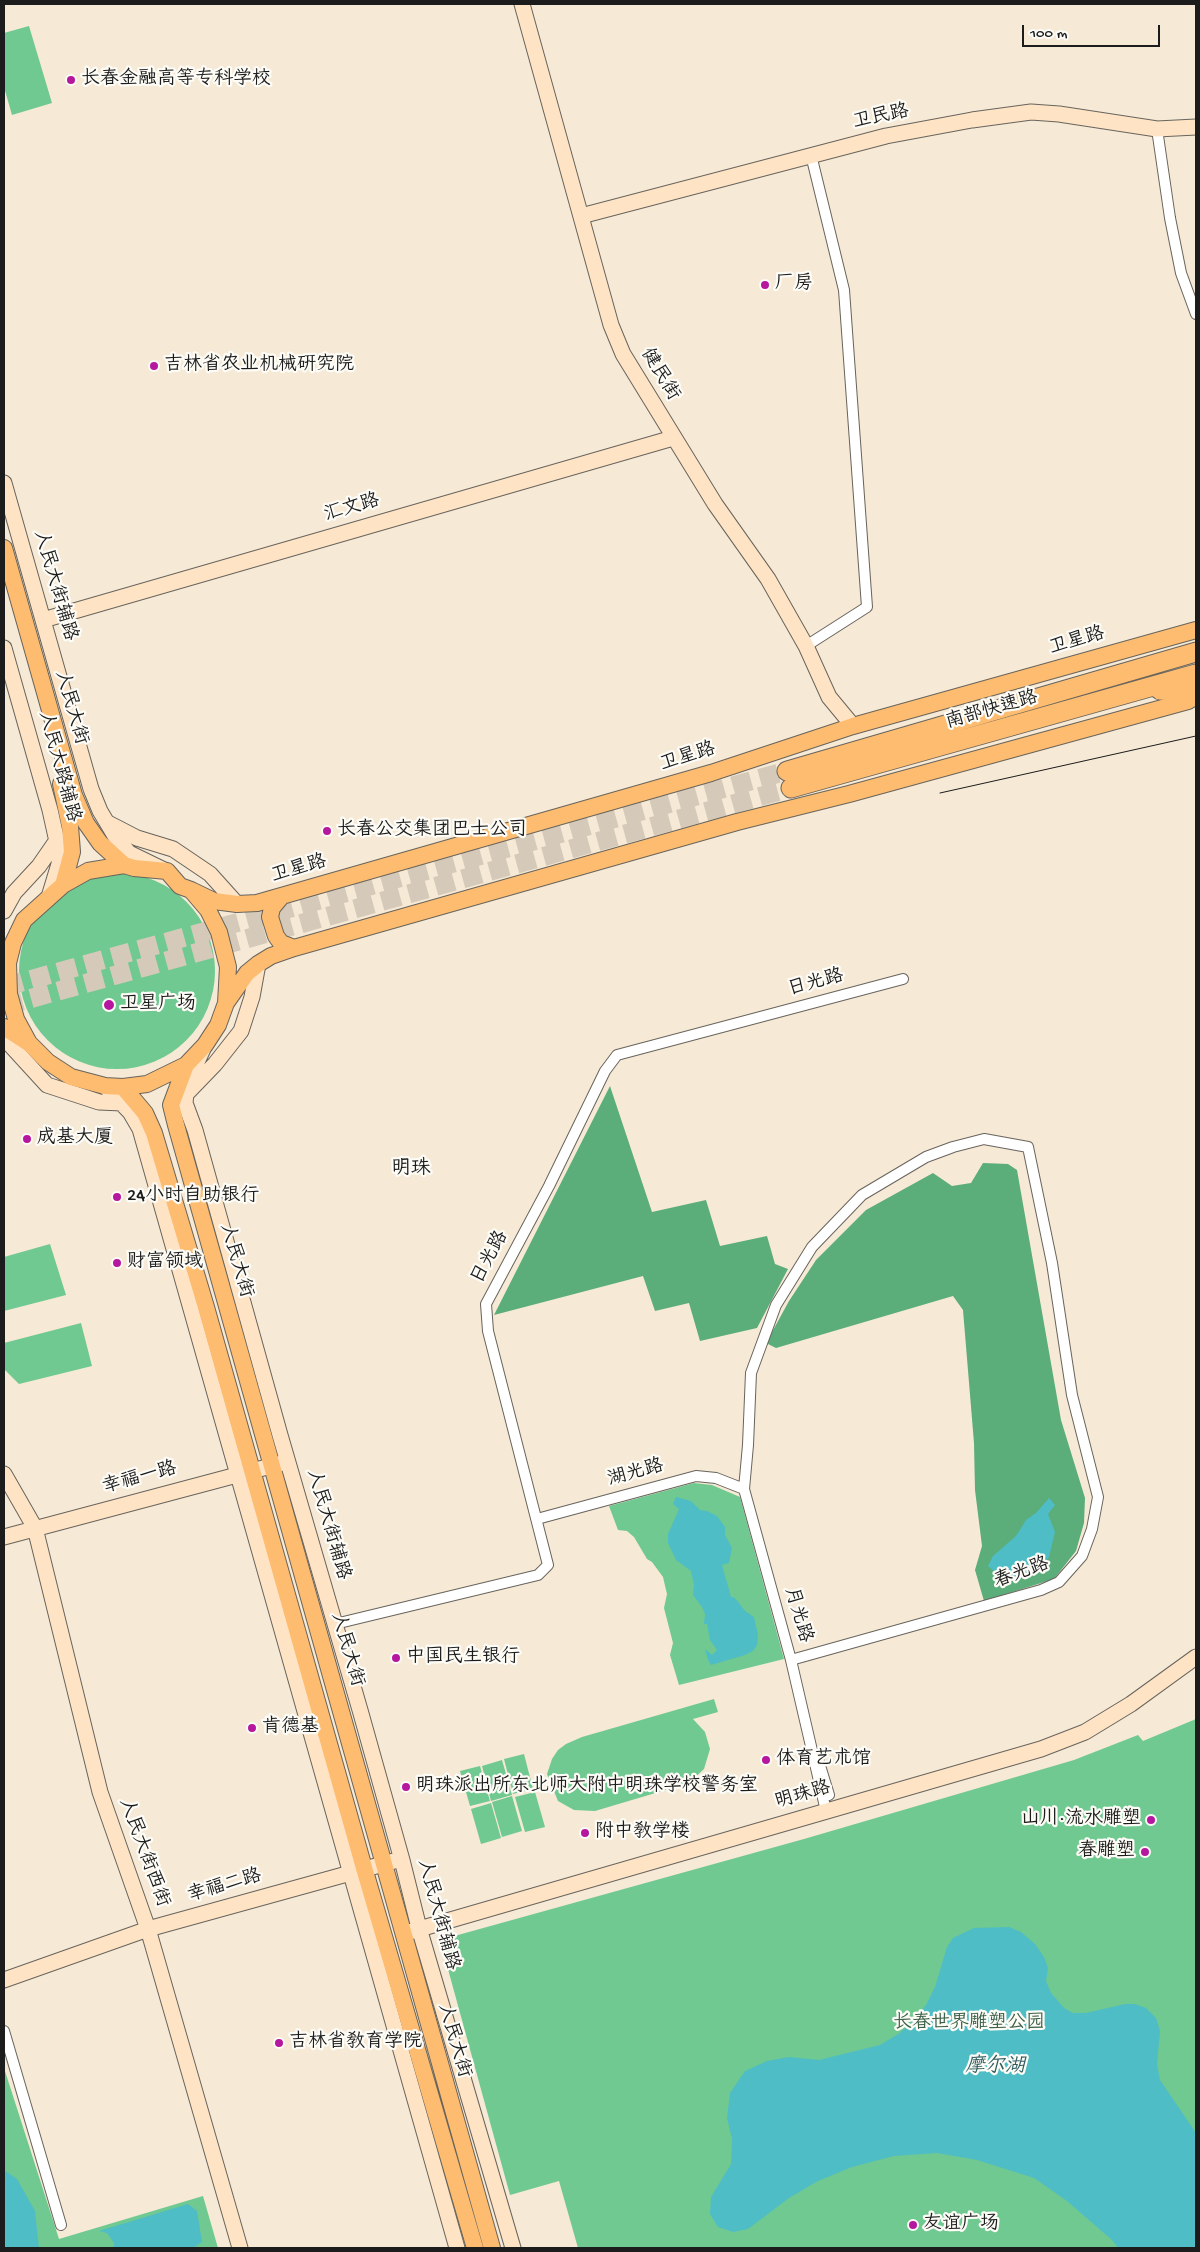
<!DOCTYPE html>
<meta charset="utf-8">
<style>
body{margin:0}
#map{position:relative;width:1200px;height:2252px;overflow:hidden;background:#f6e9d5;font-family:"Gochi Hand",sans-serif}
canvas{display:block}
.frame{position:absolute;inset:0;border:5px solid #1c1c1c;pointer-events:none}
.scale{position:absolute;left:1022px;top:25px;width:138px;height:22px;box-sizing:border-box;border:2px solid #1c1c1c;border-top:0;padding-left:6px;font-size:15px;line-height:18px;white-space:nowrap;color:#1c1c1c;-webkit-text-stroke:4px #fdfcf7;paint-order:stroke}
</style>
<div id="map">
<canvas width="1200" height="2252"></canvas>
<div class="frame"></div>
<div class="scale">100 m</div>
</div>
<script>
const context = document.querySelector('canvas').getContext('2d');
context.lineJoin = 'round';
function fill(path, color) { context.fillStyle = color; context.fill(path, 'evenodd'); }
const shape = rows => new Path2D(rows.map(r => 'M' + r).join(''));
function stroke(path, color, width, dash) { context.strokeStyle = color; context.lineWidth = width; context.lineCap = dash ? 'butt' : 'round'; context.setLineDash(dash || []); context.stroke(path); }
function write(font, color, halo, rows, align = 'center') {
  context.font = font + ' "Gochi Hand","LXGW WenKai TC",sans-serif'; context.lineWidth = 4.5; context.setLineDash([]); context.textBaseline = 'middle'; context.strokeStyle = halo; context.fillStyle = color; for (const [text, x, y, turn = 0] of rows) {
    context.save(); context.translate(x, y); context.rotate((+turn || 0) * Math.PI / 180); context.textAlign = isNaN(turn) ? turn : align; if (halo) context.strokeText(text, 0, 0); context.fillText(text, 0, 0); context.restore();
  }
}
const green = shape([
 [29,26,52,103,12,115,4,87,4,33],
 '19 971a98 98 0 1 1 196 0a98 98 0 1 1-196 0Z',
 [50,1244,66,1295,4,1311,4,1257],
 [81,1323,92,1366,19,1384,4,1369,4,1343],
 [694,1483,712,1485,740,1497,784,1659,679,1685,670,1655,673,1643,664,1608,667,1594,663,1577,652,1562,647,1559,634,1537,627,1531,618,1530,609,1506],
 [714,1699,718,1712,693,1719,705,1732,710,1749,704,1769,689,1783,595,1811,574,1810,558,1801,547,1774,552,1759,558,1750,566,1744,582,1737],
 [1196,1719,1196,2248,578,2248,559,2181,510,2195,440,1940,804,1839,1074,1760,1138,1735,1143,1741],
 [524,1754,533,1789,513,1794,504,1759],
 [502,1760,512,1795,491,1801,482,1766],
 [480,1766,490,1801,470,1806,460,1771],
 [535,1792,545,1827,525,1832,515,1797],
 [512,1796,522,1831,502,1837,492,1802],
 [491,1803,501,1838,481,1844,471,1809],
 [4,2068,59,2239,203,2196,218,2248,4,2248]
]);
const forest = shape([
 [610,1086,652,1212,706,1200,720,1246,767,1236,775,1264,788,1269,757,1328,700,1341,689,1303,655,1311,643,1276,494,1315],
 [983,1163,1008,1164,1017,1170,1061,1420,1085,1498,1084,1523,1076,1551,1054,1579,984,1601,975,1570,982,1546,975,1490,974,1443,963,1310,953,1296,776,1348,766,1343,789,1301,816,1260,866,1210,933,1173,952,1186,971,1183]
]);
const water = shape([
 [676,1497,691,1501,700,1510,707,1511,717,1516,725,1527,725,1535,732,1548,729,1563,722,1565,731,1597,735,1598,745,1611,754,1617,758,1635,757,1645,753,1651,745,1655,711,1665,708,1660,705,1649,712,1655,717,1650,710,1640,707,1624,704,1624,705,1614,702,1607,693,1595,694,1585,691,1571,676,1560,668,1543,668,1534,679,1509,673,1504],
 [1049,1498,1055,1505,1048,1514,1055,1532,1049,1557,1038,1570,1028,1577,1013,1576,997,1574,988,1566,993,1556,1016,1536,1026,1520,1036,1513],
 [1009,1927,1021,1932,1035,1944,1044,1957,1048,1968,1046,1981,1051,1993,1064,2008,1073,2013,1086,2013,1125,2004,1135,2004,1146,2008,1156,2018,1160,2031,1157,2064,1160,2080,1196,2133,1196,2248,1118,2248,1112,2240,1067,2201,1034,2178,977,2160,937,2153,894,2156,852,2167,818,2181,789,2198,748,2229,733,2232,718,2227,710,2214,711,2197,731,2164,732,2139,727,2118,730,2093,745,2071,767,2061,789,2057,819,2060,880,2045,900,2033,916,2018,926,2005,935,1987,947,1947,953,1938,974,1928],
 [4,2170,17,2179,35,2211,39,2248,4,2248],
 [188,2204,197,2211,202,2242,193,2248,114,2248,114,2243,107,2233,99,2231]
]);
const highwayTunnel = shape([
 [4,987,787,771],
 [4,1006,791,788]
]);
const street = shape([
 [1157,129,1170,218,1181,273,1196,314],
 [806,646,867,607,844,290,811,155],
 [537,1519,696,1476,716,1478,744,1489],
 [335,1624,538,1575,548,1565,488,1331,486,1304,549,1186,605,1071,617,1055,903,979],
 [791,1660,1041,1590,1059,1582,1082,1556,1092,1529,1098,1497,1072,1395,1052,1263,1028,1147,984,1139,953,1147,926,1157,862,1195,812,1247,776,1305,751,1373,748,1445,744,1489,791,1660,826,1811],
 [818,1759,829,1795],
 [4,2031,61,2225]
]);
const secondary = shape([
 [522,4,611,325,623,354,715,504,768,579,806,646,829,697,853,726],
 [581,216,886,136,972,120,1031,112,1059,114,1157,129,1196,127],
 [4,483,91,789,100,811,115,836,129,853,164,870],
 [43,620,673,438],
 [4,648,50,810,60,855,59,864,49,897],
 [108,823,137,838,173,849,210,874,237,904],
 [4,911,14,893,39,866,57,840],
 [4,1038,47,1085,99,1102,122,1103],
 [203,1049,187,1084,185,1103,195,1130,280,1435,360,1710,402,1860,419,1928,513,2248],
 [105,1086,130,1112,140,1129,457,2248],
 [187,1093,215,1064,241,1031,252,997,258,964],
 [4,1474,35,1528,100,1792,148,1929,240,2248],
 [4,1537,282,1463],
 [409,1932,1041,1749,1085,1732,1131,1704,1196,1657],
 [4,1980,148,1929,394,1861]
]);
const primary = shape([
 [4,548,74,795,86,823,100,843,124,865],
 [61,784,70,826,72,852,63,885],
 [124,865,134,868,167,871,180,886,191,890,208,910,219,932,228,967,226,1003,218,1025,205,1045,186,1065,147,1084,123,1087,105,1086,71,1077,48,1062,29,1043,16,1019,9,994,8,963,13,943,24,920,63,885,88,871,124,865],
 [191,890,214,901,237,904,257,903,711,773,853,726,1196,630],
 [282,896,272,908,270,917,276,936,281,943,294,948],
 [226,1003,247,973,258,964,271,956,294,948,737,822,849,794,1188,701,1196,696],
 [4,1027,27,1042],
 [186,1065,171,1105,176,1125,492,2248],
 [123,1087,145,1113,154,1133,206,1307,364,1868,475,2248]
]);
const highway = shape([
 [1160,690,1196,692],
 [787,771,1196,652],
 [791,788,1196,674]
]);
const tram = shape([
 [940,793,1196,736]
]);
const markers = [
 [71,80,5,"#b5179e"],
 [765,285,5,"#b5179e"],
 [154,366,5,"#b5179e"],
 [327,831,5,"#b5179e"],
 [109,1005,6,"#b5179e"],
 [27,1139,5,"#b5179e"],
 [117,1197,5,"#b5179e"],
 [117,1263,5,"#b5179e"],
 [396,1658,5,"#b5179e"],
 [252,1728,5,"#b5179e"],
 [766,1760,5,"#b5179e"],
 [406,1787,5,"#b5179e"],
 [1151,1820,5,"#b5179e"],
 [585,1833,5,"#b5179e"],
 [1145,1852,5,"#b5179e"],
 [279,2043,5,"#b5179e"],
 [913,2225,5,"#b5179e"]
];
const poiNames = [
 ["长春金融高等专科学校",81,80],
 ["厂房",775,285],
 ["吉林省农业机械研究院",164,366],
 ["长春公交集团巴士公司",337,831],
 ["卫星广场",120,1005],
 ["成基大厦",37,1139],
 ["24小时自助银行",127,1197],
 ["财富领域",127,1263],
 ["中国民生银行",406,1658],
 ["肯德基",262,1728],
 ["体育艺术馆",776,1760],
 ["明珠派出所东北师大附中明珠学校警务室",416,1787],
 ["山川·流水雕塑",1141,1820,"right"],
 ["附中教学楼",595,1833],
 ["春雕塑",1135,1852,"right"],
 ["吉林省教育学院",289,2043],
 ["友谊广场",923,2225]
];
const streetNames = [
 ["卫民路",881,118,-12],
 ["健民街",659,375,59],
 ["汇文路",352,509,-16],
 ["人民大街辅路",54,586,74],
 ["卫星路",1077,642,-16],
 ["人民大街",70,708,74],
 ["南部快速路",992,711,-16],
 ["卫星路",688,758,-17],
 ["人民大路辅路",58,767,75],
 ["卫星路",299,870,-16],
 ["日光路",816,984,-15],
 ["日光路",491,1258,-62],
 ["人民大街",235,1261,74],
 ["湖光路",636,1474,-15],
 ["幸福一路",140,1479,-15],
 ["人民大街辅路",327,1525,74],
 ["春光路",1022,1574,-20],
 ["月光路",797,1615,74],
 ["人民大街",346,1650,74],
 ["明珠路",803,1796,-16],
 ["人民大街西街",143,1853,70],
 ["幸福二路",225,1887,-16],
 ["人民大街辅路",437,1915,75],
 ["人民大街",453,2041,74]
];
const parkNames = [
 ["长春世界雕塑公园",969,2024]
];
const neighbourhoodNames = [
 ["明珠",411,1170]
];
const waterNames = [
 ["摩尔湖",995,2068]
];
fill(green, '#6fc990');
fill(forest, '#5bad7a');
fill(water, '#4fbdc6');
stroke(highwayTunnel, '#d5cab9', 19, [19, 9]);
stroke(street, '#68645d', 12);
stroke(secondary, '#68645d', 17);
stroke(primary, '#68645d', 18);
stroke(highway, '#68645d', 21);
stroke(street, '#fff', 10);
stroke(secondary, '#fee4c5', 15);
stroke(primary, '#fdbc6f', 16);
stroke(highway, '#fdbc6f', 19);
stroke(tram, '#1c1c1c', 1);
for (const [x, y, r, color] of markers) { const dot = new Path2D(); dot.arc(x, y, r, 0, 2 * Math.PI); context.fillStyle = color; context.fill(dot); stroke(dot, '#fdfcf7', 2); }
write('19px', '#1c1c1c', '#fdfcf7', poiNames, 'left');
write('19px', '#1c1c1c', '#fdfcf7', streetNames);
write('19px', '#3d614a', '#fdfcf7', parkNames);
write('20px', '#1c1c1c', '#fdfcf7', neighbourhoodNames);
write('italic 20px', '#305c60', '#fdfcf7', waterNames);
</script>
